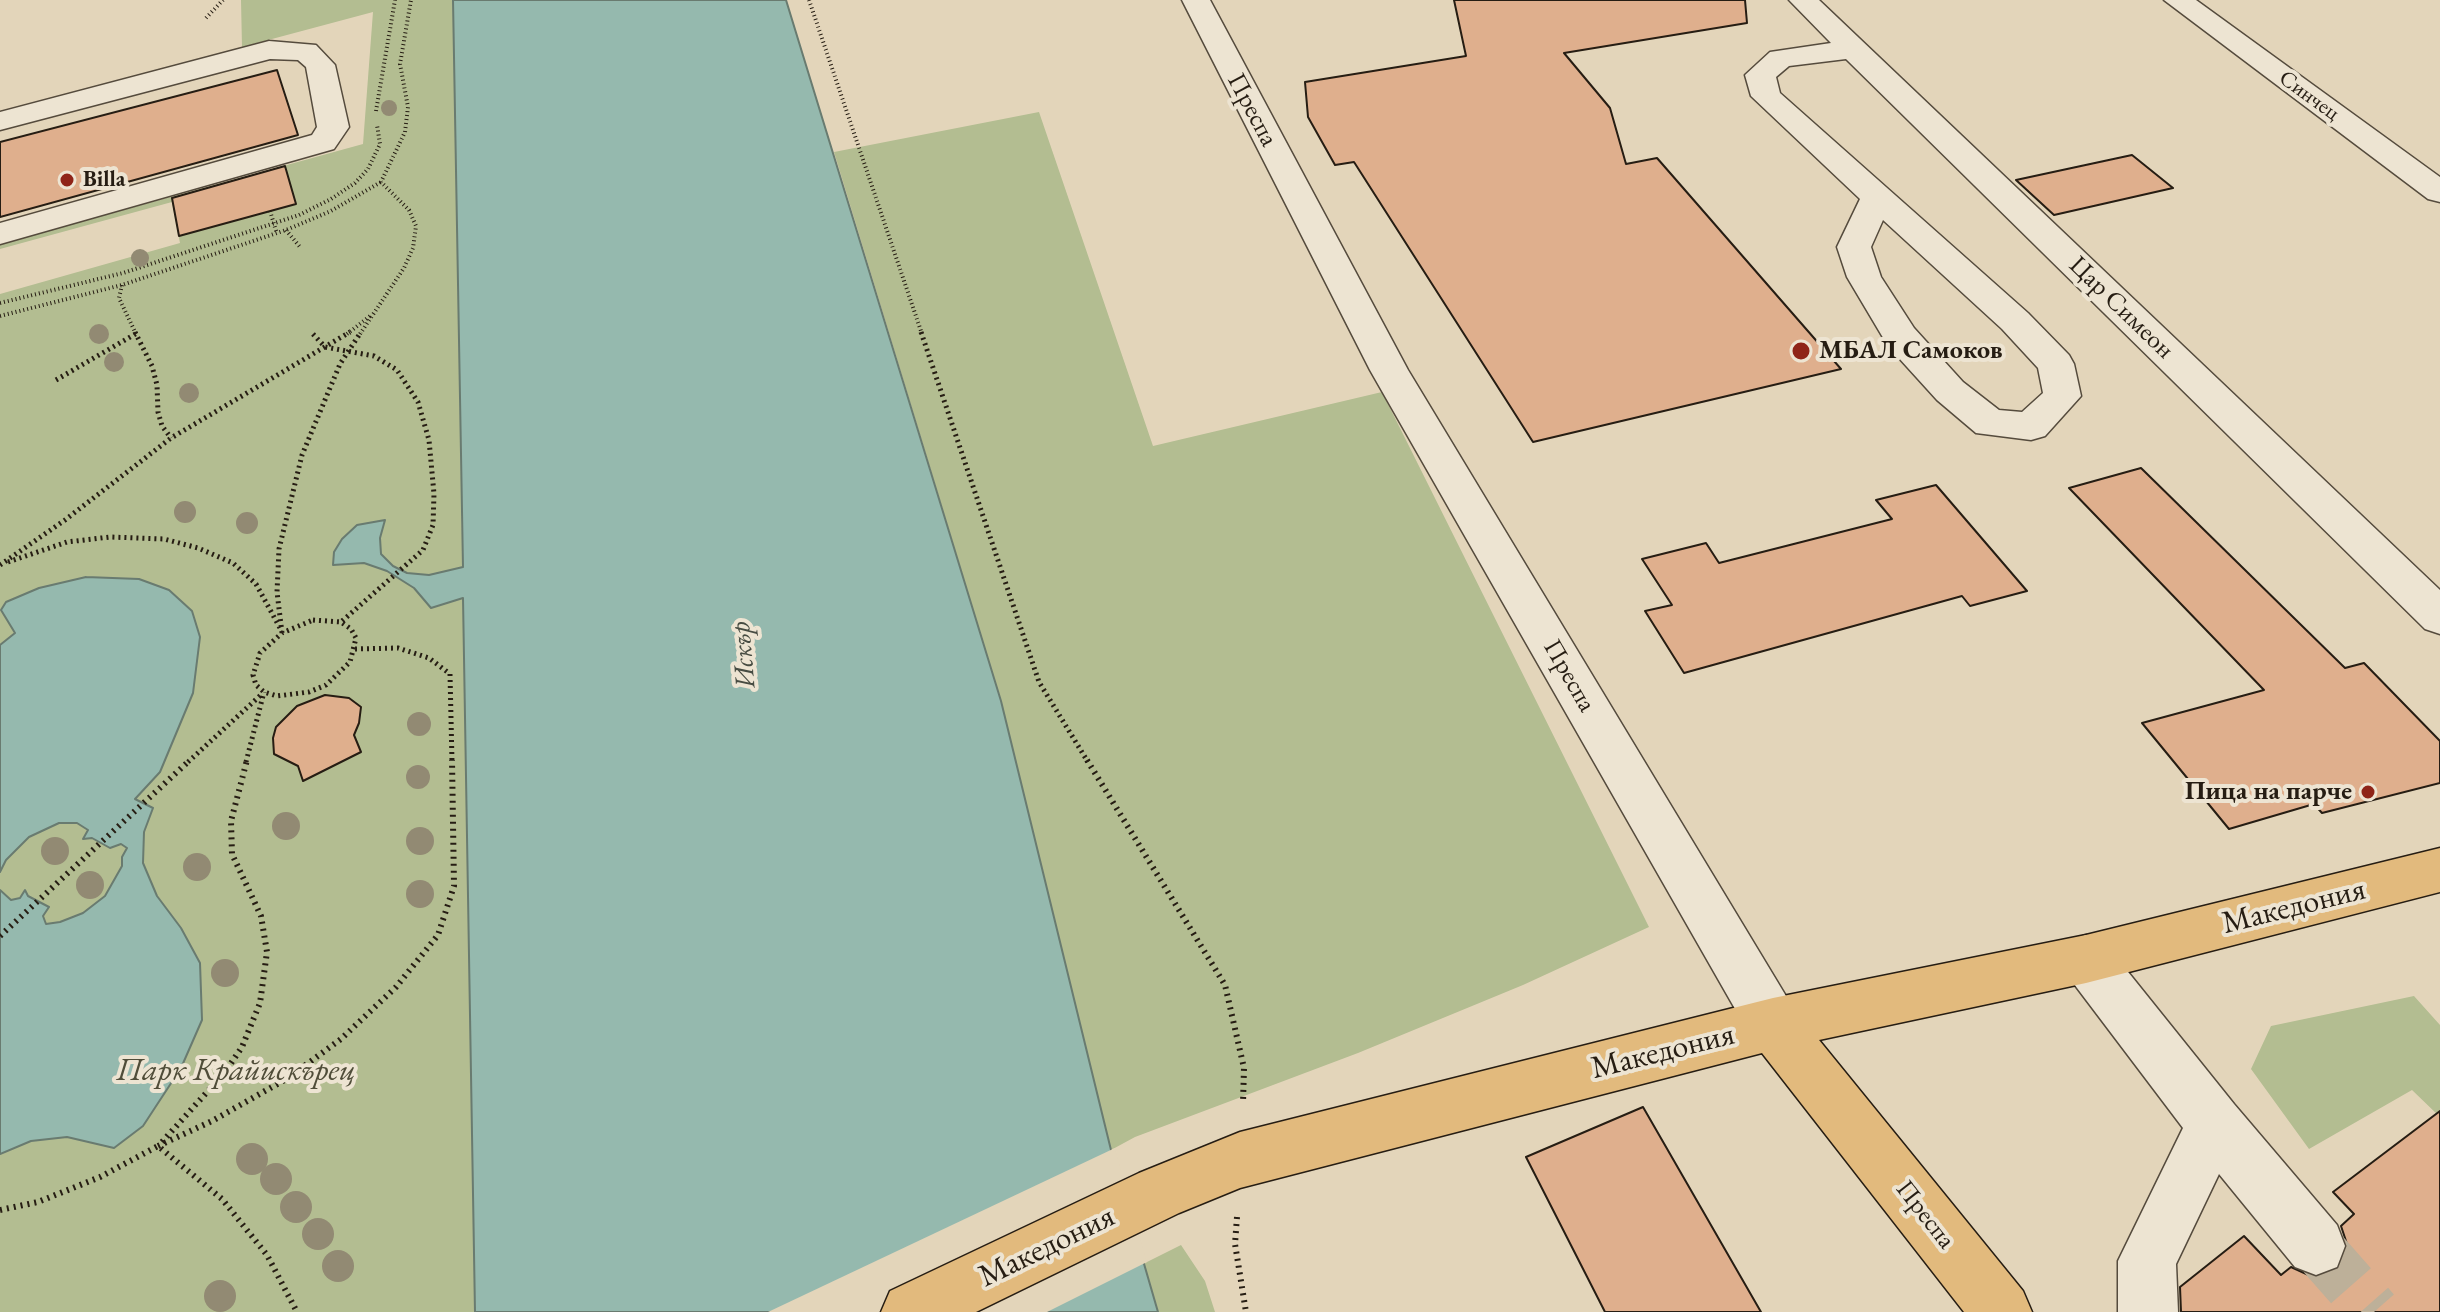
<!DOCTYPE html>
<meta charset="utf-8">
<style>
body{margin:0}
canvas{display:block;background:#e3d5ba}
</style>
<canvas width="2440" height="1312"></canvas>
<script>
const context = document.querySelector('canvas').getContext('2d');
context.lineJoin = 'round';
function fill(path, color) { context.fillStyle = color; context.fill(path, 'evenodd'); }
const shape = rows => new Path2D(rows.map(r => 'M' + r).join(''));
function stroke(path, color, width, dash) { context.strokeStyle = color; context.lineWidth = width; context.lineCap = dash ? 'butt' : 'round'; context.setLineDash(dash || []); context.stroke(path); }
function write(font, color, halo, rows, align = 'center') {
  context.font = font + ' "EB Garamond",serif'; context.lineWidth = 8; context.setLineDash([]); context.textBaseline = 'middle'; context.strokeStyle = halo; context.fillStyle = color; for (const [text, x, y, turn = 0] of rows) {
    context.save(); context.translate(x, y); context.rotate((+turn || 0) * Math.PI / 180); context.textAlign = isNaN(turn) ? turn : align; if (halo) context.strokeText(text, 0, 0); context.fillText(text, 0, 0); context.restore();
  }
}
const green = shape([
 [241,0,453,0,475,1312,0,1312,0,294,180,243,172,202,0,249,0,244,363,144,373,12,242,47],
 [1039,112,1153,446,1382,392,1649,927,1523,985,1358,1053,1135,1137,1111,1150,1001,701,834,152],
 [2414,996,2440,1025,2440,1117,2412,1090,2309,1149,2251,1069,2271,1026],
 [1181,1245,1205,1281,1215,1312,1158,1312,1143,1264]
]);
const water = shape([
 [453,0,786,0,1001,701,1111,1150,1158,1312,475,1312,463,598,431,608,414,588,387,571,364,563,333,565,334,552,342,539,357,525,385,520,380,538,381,554,393,566,407,573,429,575,463,567,453,0],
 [86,577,139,579,169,590,192,611,200,637,193,693,160,772,135,799,153,808,144,832,143,863,157,896,181,928,200,963,202,1020,181,1068,143,1126,114,1148,67,1137,31,1141,0,1154,0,890,11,900,20,898,25,890,28,896,49,907,43,916,46,924,60,922,83,913,105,896,122,866,122,857,127,848,121,844,110,848,92,838,83,839,88,830,77,823,59,823,29,837,6,860,0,872,0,645,15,633,1,610,6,602,39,588,86,577]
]);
const pier = shape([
 [1115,1148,1147,1262,1047,1312,768,1312]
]);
const building = shape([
 [1454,0,1745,0,1747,23,1564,53,1610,108,1626,164,1657,158,1841,369,1533,442,1354,162,1335,165,1308,117,1305,82,1466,56,1454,0],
 [277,70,298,135,0,217,0,142,277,70],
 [2132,155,2173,188,2054,215,2016,180,2132,155],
 [285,166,296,204,179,236,172,198,285,166],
 [2141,468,2345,668,2364,663,2440,741,2440,783,2322,813,2314,804,2229,829,2142,723,2264,690,2069,488,2141,468],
 [1936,485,2027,591,1970,606,1962,596,1684,673,1645,611,1672,605,1642,559,1706,543,1719,563,1892,519,1876,500,1936,485],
 [325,695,349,698,361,707,359,723,354,735,361,752,303,781,298,766,274,754,273,738,276,727,297,706,325,695],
 [1643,1107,1761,1312,1605,1312,1526,1157,1643,1107],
 [2440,1111,2440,1312,2181,1312,2180,1287,2244,1236,2281,1275,2291,1267,2315,1278,2338,1270,2348,1247,2341,1226,2354,1214,2333,1192,2440,1111]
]);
const minorTunnel = shape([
 [2316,1246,2374,1312]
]);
const pathFar2 = shape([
 [809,0,922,334],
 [206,18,223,0],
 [376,111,395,0],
 [270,211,277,234],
 [286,230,300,247],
 [122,285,119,298,136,334],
 [0,303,123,273,299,215,331,199,355,183,368,169,380,144,377,125],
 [0,316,122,285,286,230,331,211,381,182],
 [347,334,370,316],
 [360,334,404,268,413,248,416,226,409,210,381,182,405,132,408,107,400,64,411,0]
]);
const pathFar1 = shape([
 [135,332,152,366,157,385,158,412,162,426,171,438],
 [921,332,1039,682,1088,762],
 [313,334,325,347,374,356,397,370,418,402,429,440,434,494,433,525,423,550,341,622],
 [56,380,137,333],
 [8,562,67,542,110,537,164,539,198,548,233,563,256,584,280,628],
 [0,565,65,520,171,438,350,332],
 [313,620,341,622,351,629,356,638,350,662,326,685,309,692,277,696,264,692,256,685,253,675,260,653,282,633,313,620],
 [282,633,277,592,279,549,302,455,340,364,361,332],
 [355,649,398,648,429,658,450,674,452,762],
 [188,762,263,693],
 [246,762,264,692]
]);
const path = shape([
 [1087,760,1225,985,1244,1068,1243,1103],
 [0,936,190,760],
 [162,1142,225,1072,242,1047,260,1003,267,952,261,916,232,854,231,821,247,760],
 [158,1146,212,1121,288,1078,341,1039,396,987,438,935,454,886,452,760],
 [0,1210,38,1202,100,1177,158,1146,222,1199,267,1255,297,1312],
 [1237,1217,1235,1244,1246,1312]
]);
const minor = shape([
 [1182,0,1210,0,1408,370,1792,1006,1799,1024,1792,1042,1773,1050,1754,1042,1370,370,1182,0],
 [1789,0,1819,0,2440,590,2440,634,2425,629,1846,59,1789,66,1776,77,1780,93,2028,313,2069,355,2074,364,2081,396,2045,436,2031,440,1976,433,1937,400,1888,346,1847,277,1837,247,1860,199,1751,96,1745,75,1770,52,1831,43,1789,0],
 [1883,220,2002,329,2038,368,2043,393,2022,412,1999,410,1963,382,1914,328,1881,277,1871,247,1883,220],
 [2164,0,2196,0,2440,177,2440,202,2428,199,2164,0],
 [269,41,316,45,335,65,349,127,334,149,0,244,0,223,312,135,317,127,306,67,298,60,270,59,0,130,0,112,269,41],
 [2086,935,2104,942,2234,1104,2337,1225,2345,1246,2337,1267,2316,1275,2295,1267,2219,1174,2176,1264,2178,1312,2118,1312,2118,1261,2183,1128,2068,976,2060,959,2068,942,2086,935]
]);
const major = shape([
 [2440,848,2440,892,2086,983,1819,1040,2023,1291,2032,1312,1964,1312,1762,1053,1240,1188,1179,1213,976,1312,881,1312,890,1291,1139,1173,1240,1132,1773,998,2086,935,2440,848]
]);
const trees = [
 [389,108,8],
 [140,258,9],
 [99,334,10],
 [114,362,10],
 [189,393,10],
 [185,512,11],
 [247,523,11],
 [419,724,12],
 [418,777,12],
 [286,826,14],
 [420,841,14],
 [55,851,14],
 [197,867,14],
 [90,885,14],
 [420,894,14],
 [225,973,14],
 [252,1159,16],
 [276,1179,16],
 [296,1207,16],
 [318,1234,16],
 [338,1266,16],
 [220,1296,16]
];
const markers = [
 [67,180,8,"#8f2418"],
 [1801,351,10,"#8f2418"],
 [2368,792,8,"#8f2418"]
];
const farStreetnames = [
 ["Синчец",2309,96,36]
];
const farPoinames = [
 ["Billa",83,180]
];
const streetNames = [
 ["Преспа",1252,110,62],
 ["Цар Симеон",2121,308,44],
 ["Преспа",1569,676,60],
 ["Преспа",1925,1215,52]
];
const poiNames = [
 ["МБАЛ Самоков",1819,351],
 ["Пица на парче",2352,792,"right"]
];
const waterNames = [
 ["Искър",744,655,-95]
];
const nearStreetnames = [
 ["Македония",2294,907,-14],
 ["Македония",1663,1052,-14],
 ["Македония",1047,1247,-26]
];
const nearParknames = [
 ["Парк Крайискърец",236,1071]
];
fill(green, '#b3bd91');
fill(water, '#95b9ae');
stroke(water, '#697b70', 2);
fill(pier, '#e3d5ba');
fill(building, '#dfaf8d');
stroke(building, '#261d13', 2);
stroke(minorTunnel, '#bdb099', 53, [53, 26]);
stroke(minor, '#554b3d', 3);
stroke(major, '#261d13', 3);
stroke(pathFar2, '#261d13', 4, [1, 3]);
stroke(pathFar1, '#261d13', 5, [2, 4]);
stroke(path, '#261d13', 6, [2, 5]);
fill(minor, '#ede4d2');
fill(major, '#e2ba7d');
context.fillStyle = '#928a73';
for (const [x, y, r] of trees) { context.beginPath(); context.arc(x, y, r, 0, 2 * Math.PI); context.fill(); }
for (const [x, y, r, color] of markers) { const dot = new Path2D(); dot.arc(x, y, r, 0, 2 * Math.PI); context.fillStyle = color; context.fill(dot); stroke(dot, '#ede4d2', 3); }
write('22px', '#261d13', '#ede4d2', farStreetnames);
write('bold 22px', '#261d13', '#ede4d2', farPoinames, 'left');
write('26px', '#261d13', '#ede4d2', streetNames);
write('bold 26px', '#261d13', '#ede4d2', poiNames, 'left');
write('italic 28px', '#474c42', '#ede4d2', waterNames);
write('32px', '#261d13', '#ede4d2', nearStreetnames);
write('italic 32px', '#504d39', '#ede4d2', nearParknames);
</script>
